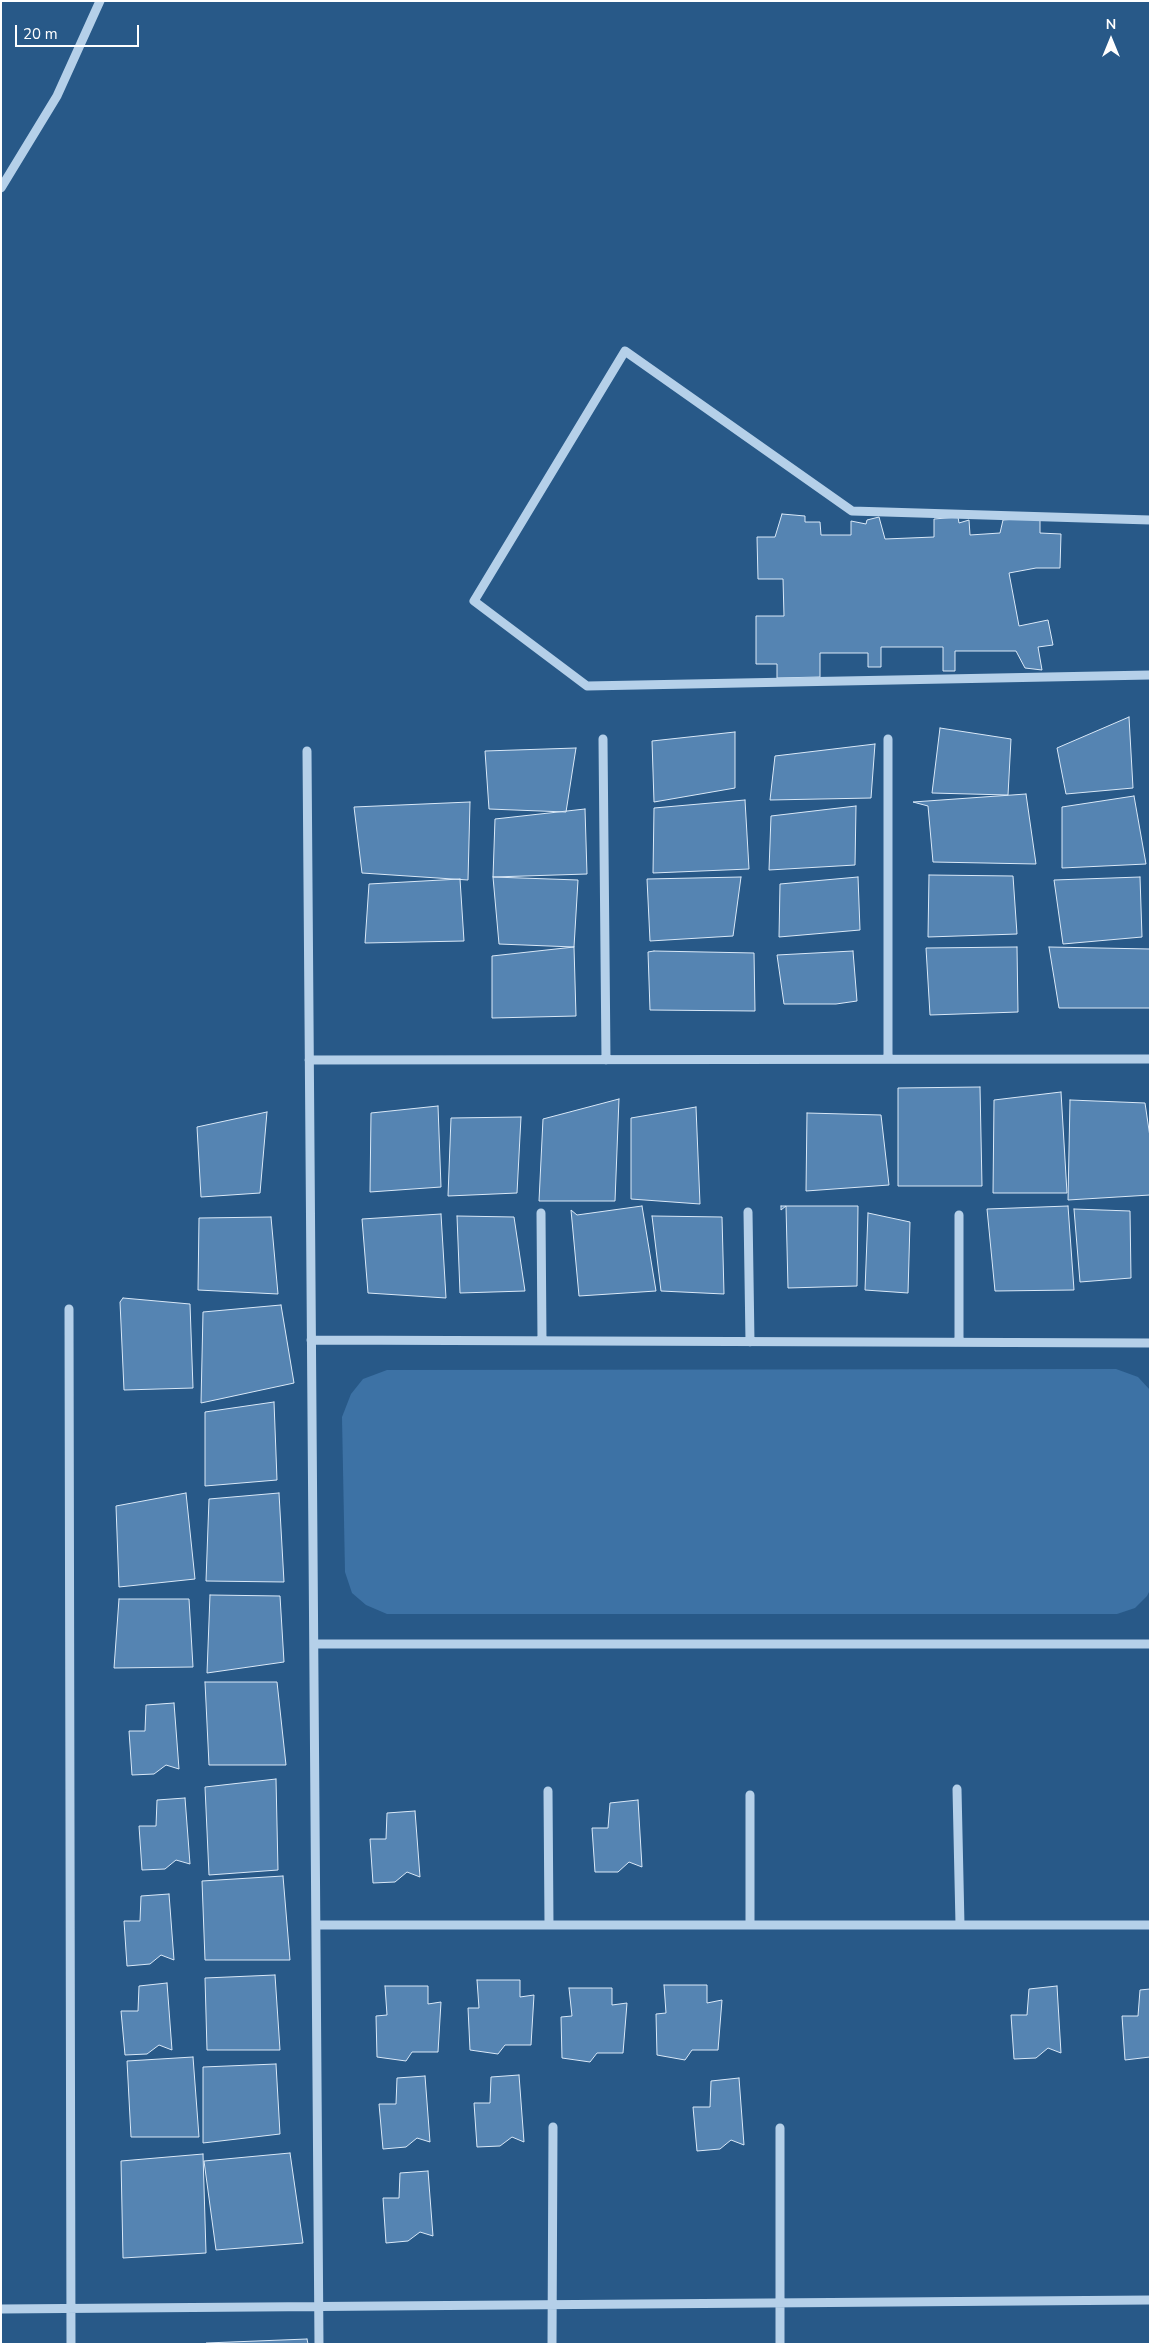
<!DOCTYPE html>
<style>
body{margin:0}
#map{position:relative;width:1151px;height:2345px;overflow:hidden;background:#285988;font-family:"Nunito Sans",sans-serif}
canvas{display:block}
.frame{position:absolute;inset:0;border:2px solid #fff;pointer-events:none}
.north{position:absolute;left:1086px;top:15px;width:50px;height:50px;-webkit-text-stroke:4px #285988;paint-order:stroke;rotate:0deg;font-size:14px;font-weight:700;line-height:20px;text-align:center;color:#fff}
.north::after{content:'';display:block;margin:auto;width:18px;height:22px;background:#fff;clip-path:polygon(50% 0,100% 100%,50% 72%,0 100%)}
.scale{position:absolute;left:15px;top:25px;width:124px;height:22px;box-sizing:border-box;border:2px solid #fff;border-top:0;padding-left:6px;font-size:15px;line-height:18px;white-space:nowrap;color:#fff;-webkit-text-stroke:4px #285988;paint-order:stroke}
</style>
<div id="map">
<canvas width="1151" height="2345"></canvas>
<div class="frame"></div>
<div class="north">N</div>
<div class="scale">20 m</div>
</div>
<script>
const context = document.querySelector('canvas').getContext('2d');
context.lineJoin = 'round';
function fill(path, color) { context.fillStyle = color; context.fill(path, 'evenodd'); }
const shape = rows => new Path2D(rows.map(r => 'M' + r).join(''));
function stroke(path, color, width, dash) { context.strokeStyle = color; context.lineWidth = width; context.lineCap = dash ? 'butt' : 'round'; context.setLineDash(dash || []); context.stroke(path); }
const green = shape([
 [1116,1369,1138,1377,1150,1390,1150,1590,1147,1596,1135,1608,1117,1614,387,1614,366,1605,352,1593,345,1572,342,1417,351,1394,363,1379,387,1370]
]);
const building = shape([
 [782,514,805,516,805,522,820,522,821,535,851,535,851,521,866,524,867,520,879,517,885,539,934,537,934,519,958,517,959,523,969,520,970,535,1000,533,1003,520,1040,517,1040,533,1061,534,1060,568,1036,568,1009,573,1019,626,1048,620,1053,645,1038,647,1042,670,1025,668,1016,651,955,651,955,671,943,671,943,647,881,647,881,667,868,667,868,653,820,653,820,677,777,678,777,664,756,664,756,616,784,616,783,579,758,579,757,537,775,537,782,514],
 [1129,717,1133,788,1066,794,1057,748,1129,717],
 [940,728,1011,739,1008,795,932,793,940,728],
 [735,732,735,788,654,802,652,741,735,732],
 [875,744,871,798,770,800,775,756,875,744],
 [576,748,566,812,489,809,485,751,576,748],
 [1026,794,1036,864,933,862,928,806,913,802,1026,794],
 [1134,796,1146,864,1062,868,1062,807,1134,796],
 [745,800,749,869,653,873,654,808,745,800],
 [470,802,468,880,362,873,354,807,470,802],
 [856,806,855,865,769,870,771,816,856,806],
 [585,809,587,874,493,877,495,819,585,809],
 [929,875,1013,876,1017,934,928,937,929,875],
 [493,877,578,880,574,947,499,944,493,877],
 [741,877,733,936,650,941,647,879,741,877],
 [858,877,860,930,779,937,780,884,858,877],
 [1140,877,1142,937,1063,944,1054,880,1140,877],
 [460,879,464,941,365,943,369,884,460,879],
 [574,947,576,1016,492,1018,492,956,574,947],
 [1017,947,1018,1012,930,1015,926,948,1017,947],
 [1049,947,1150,949,1150,1008,1059,1008,1049,947],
 [654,951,754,953,755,1011,650,1010,648,952,654,951],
 [853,951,857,1001,836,1004,784,1004,777,955,853,951],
 [980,1087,982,1186,898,1186,898,1088,980,1087],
 [1061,1092,1067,1193,993,1193,994,1100,1061,1092],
 [619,1099,615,1201,539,1201,543,1119,619,1099],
 [1070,1100,1145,1103,1150,1137,1150,1195,1068,1200,1070,1100],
 [438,1106,441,1187,370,1192,371,1113,438,1106],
 [696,1107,700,1204,631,1199,631,1118,696,1107],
 [267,1112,260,1193,201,1197,197,1127,267,1112],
 [807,1113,881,1115,889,1185,806,1191,807,1113],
 [521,1117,517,1193,448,1196,451,1118,521,1117],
 [642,1206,656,1291,579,1296,571,1210,577,1215,642,1206],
 [781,1206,858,1206,857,1286,788,1288,786,1206,781,1210,781,1206],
 [1068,1206,1074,1290,995,1291,987,1209,1068,1206],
 [1074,1209,1130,1211,1131,1278,1080,1282,1074,1209],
 [868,1213,910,1222,908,1293,865,1290,868,1213],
 [441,1214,446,1298,368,1293,362,1219,441,1214],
 [457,1216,514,1217,525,1291,460,1293,457,1216],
 [652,1216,722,1217,724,1294,661,1291,652,1216],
 [271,1217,278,1294,198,1290,199,1218,271,1217],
 [123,1298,190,1304,193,1388,124,1390,120,1302,123,1298],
 [281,1305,294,1383,201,1403,203,1312,281,1305],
 [274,1402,277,1480,205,1486,205,1412,274,1402],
 [186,1493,195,1579,119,1587,116,1506,186,1493],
 [279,1493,284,1582,206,1581,209,1499,279,1493],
 [210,1595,280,1596,284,1662,207,1673,210,1595],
 [119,1599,189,1599,193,1667,114,1668,119,1599],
 [205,1682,277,1682,286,1765,209,1765,205,1682],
 [174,1703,179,1769,166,1765,154,1774,132,1775,129,1731,145,1731,146,1705,174,1703],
 [276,1779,278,1870,209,1875,205,1787,276,1779],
 [185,1798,190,1864,176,1860,165,1869,142,1870,139,1826,156,1826,157,1800,185,1798],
 [638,1800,642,1867,629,1862,618,1872,595,1872,592,1828,608,1828,610,1803,638,1800],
 [415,1811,420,1877,407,1872,395,1882,373,1883,370,1839,386,1839,387,1813,415,1811],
 [283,1876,290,1960,205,1960,202,1881,283,1876],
 [169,1894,174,1960,161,1955,150,1964,127,1966,124,1921,140,1921,141,1896,169,1894],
 [275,1975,280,2050,207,2050,205,1978,275,1975],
 [477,1980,520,1980,520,1997,534,1995,531,2045,505,2045,498,2054,470,2050,468,2008,479,2008,477,1980],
 [167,1983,172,2050,159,2045,147,2054,125,2055,121,2011,138,2011,139,1986,167,1983],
 [664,1985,707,1985,707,2003,722,2000,718,2050,692,2050,685,2060,657,2055,656,2014,666,2013,664,1985],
 [385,1986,428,1986,428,2004,441,2002,438,2052,412,2052,406,2061,377,2057,376,2016,387,2015,385,1986],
 [1057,1986,1061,2053,1048,2048,1036,2058,1014,2059,1011,2015,1027,2015,1029,1989,1057,1986],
 [569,1988,612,1988,612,2005,627,2003,623,2053,597,2053,590,2062,562,2058,561,2017,572,2016,569,1988],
 [1150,1989,1150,2057,1125,2060,1122,2016,1138,2016,1140,1990,1150,1989],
 [193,2057,199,2137,131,2137,127,2061,193,2057],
 [276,2064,280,2134,203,2143,203,2067,276,2064],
 [519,2075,524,2142,512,2137,500,2146,477,2147,474,2103,490,2103,491,2077,519,2075],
 [425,2076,430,2142,417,2138,406,2147,383,2149,379,2104,396,2104,397,2078,425,2076],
 [739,2078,744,2145,731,2140,720,2149,697,2151,693,2107,710,2107,711,2081,739,2078],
 [290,2153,303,2243,216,2250,204,2161,290,2153],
 [203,2154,206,2253,123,2258,121,2161,203,2154],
 [428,2171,433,2236,420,2232,408,2241,386,2243,383,2198,399,2198,400,2173,428,2171],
 [307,2339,308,2344,206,2344,206,2343,307,2339]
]);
const minor = shape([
 [1,188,57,96,100,1],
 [1150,520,852,511,625,351,474,601,587,686,1150,675],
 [603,739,606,1060],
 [888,739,888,1059],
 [307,751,319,2344],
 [309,1060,1150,1059],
 [748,1212,750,1342],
 [541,1213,542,1341],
 [959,1215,959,1342],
 [69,1309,71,2344],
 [311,1340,1150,1343],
 [314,1644,1150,1644],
 [957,1789,960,1925],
 [548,1791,549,1925],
 [750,1795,750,1925],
 [316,1925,1150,1925],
 [780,2128,780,2344],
 [1,2309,1150,2300],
 [552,2344,553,2127]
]);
fill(green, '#3d72a5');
fill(building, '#5584b2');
stroke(building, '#d9e8f7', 1);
stroke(minor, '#b5d0e9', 9);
</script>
